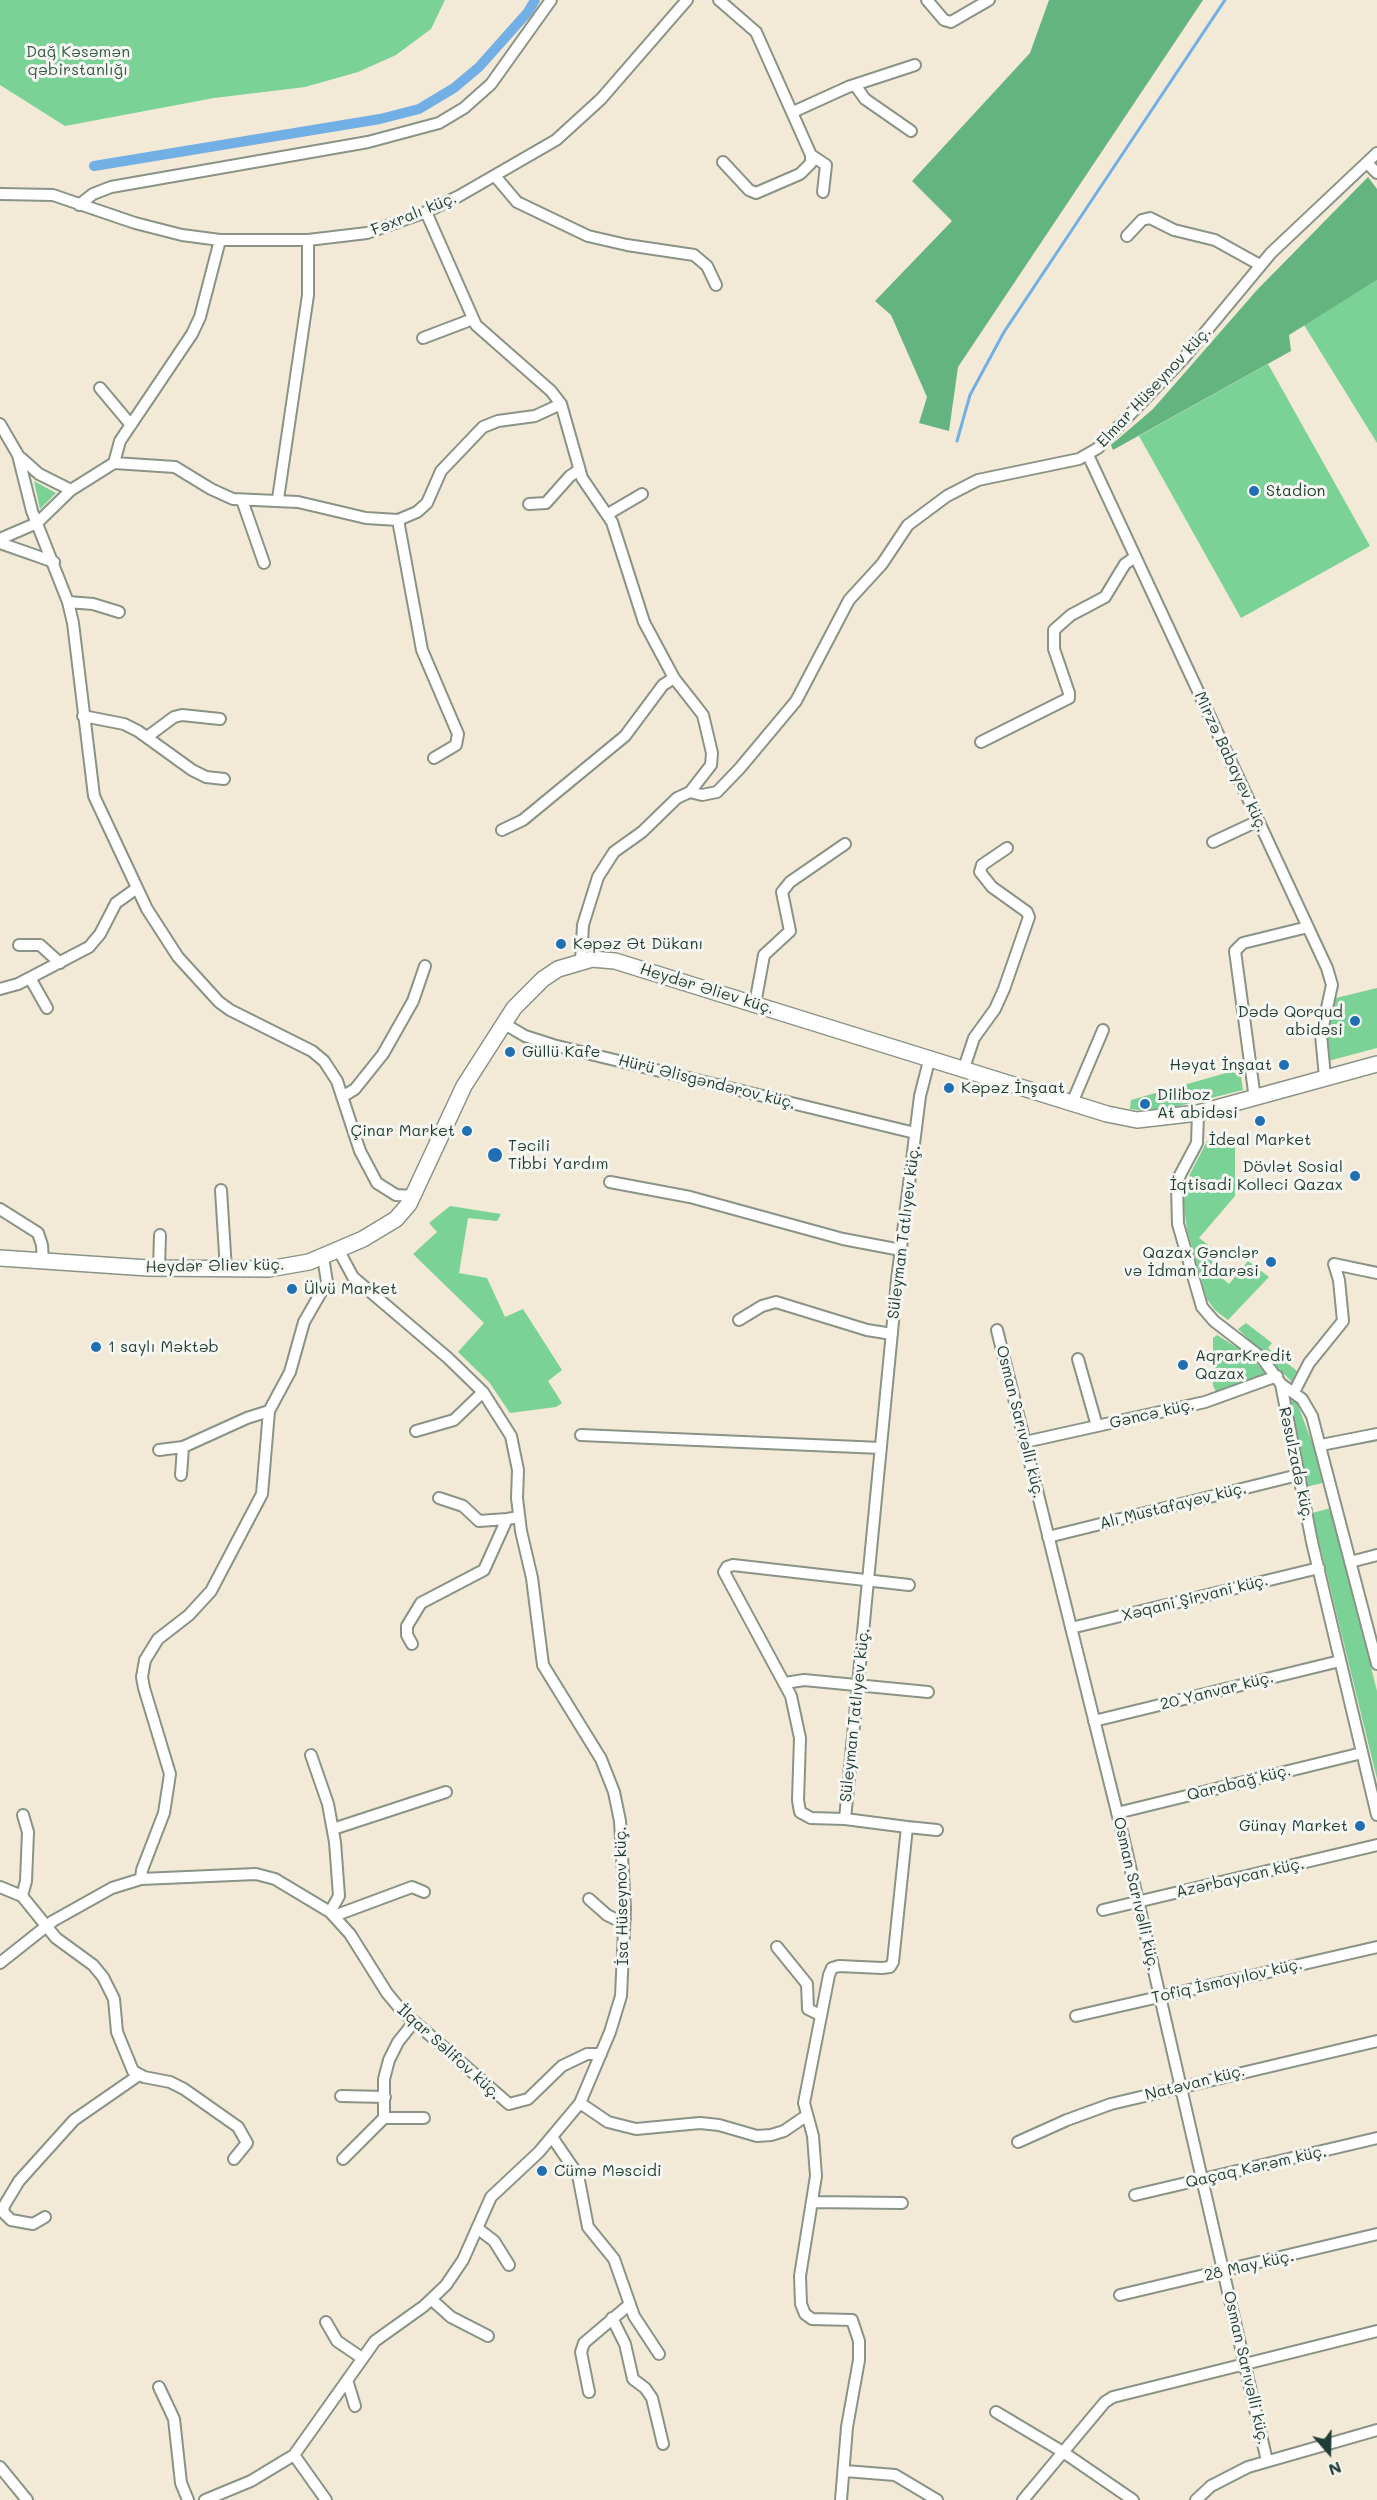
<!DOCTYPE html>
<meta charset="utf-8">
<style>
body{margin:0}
#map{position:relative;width:1377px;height:2500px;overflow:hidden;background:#f3e9d7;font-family:Mali,sans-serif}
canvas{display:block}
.north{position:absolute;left:1299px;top:2422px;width:60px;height:60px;-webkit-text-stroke:4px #f6f6f2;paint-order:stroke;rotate:160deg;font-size:16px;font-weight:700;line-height:24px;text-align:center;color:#1f3d34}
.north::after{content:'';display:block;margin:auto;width:21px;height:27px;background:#1f3d34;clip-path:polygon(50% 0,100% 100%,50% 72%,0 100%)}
</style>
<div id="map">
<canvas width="1377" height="2500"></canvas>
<div class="north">N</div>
</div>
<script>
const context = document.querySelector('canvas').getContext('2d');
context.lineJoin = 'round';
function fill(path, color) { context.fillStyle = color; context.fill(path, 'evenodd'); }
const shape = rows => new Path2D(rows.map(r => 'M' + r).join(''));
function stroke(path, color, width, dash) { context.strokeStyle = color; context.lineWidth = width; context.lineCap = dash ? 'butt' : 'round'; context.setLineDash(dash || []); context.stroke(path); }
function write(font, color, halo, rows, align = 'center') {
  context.font = font + ' Mali,sans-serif'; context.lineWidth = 6; context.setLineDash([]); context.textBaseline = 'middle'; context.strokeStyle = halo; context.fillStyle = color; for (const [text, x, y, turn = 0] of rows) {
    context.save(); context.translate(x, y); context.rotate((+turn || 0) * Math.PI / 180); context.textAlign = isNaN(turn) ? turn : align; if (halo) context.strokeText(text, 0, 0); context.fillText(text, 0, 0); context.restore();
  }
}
const green = shape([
 [0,0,445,0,431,29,396,55,358,72,305,87,214,98,65,126,0,85],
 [1377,280,1377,443,1304,325],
 [1268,364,1370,546,1241,618,1139,436],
 [34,481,56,493,40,509],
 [1377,988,1377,1048,1328,1061,1328,1027,1336,998],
 [1240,1069,1243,1090,1175,1107,1147,1111,1130,1109,1131,1100],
 [1207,1141,1235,1141,1235,1196,1199,1238,1219,1253,1209,1267,1229,1284,1248,1261,1269,1277,1228,1320,1215,1310,1207,1299,1187,1229,1183,1202,1190,1174],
 [450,1206,501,1214,497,1221,468,1218,459,1273,487,1278,505,1317,523,1309,562,1370,548,1381,562,1403,556,1407,510,1413,489,1382,458,1352,484,1323,413,1254,437,1232,429,1223],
 [1246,1323,1272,1343,1268,1348,1297,1371,1292,1382,1238,1329],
 [1217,1335,1249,1355,1266,1374,1217,1393,1213,1386,1213,1338],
 [1296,1400,1313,1445,1323,1483,1305,1487,1290,1402],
 [1331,1508,1377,1691,1377,1779,1312,1513]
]);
const forest = shape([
 [1049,0,1203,0,958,367,949,431,919,423,927,397,891,315,875,301,952,221,912,181,1030,53],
 [1368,177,1377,189,1377,280,1289,335,1291,351,1113,450,1111,445,1153,409,1257,290]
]);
const stream = shape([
 [957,441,970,395,1004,332,1225,0]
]);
const canal = shape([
 [94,166,380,119,419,109,454,88,479,67,528,12,535,0]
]);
const street = shape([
 [719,0,756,32,811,155,811,163,800,174,756,193,749,190,723,162],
 [927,0,944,20,951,22,989,0],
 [855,85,865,99,911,131],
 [793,112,848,87,915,65],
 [811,155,826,165,823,192],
 [1367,163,1377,173],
 [495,176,517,202,588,236,627,245,694,255,707,266,716,285],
 [0,194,53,195,135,223,182,235,220,240,308,240,367,233,426,212,459,196,556,140,601,99,687,0],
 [79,205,93,194,111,187,368,142,439,123,464,108,491,84,551,0],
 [426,212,476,325,551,391,561,404,582,478,612,522,644,622,674,678,703,715,712,753,711,765,690,792],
 [1127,236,1142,220,1150,218,1174,230,1215,240,1260,265],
 [423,338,473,319],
 [100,388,131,425],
 [0,424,18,455,32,511,68,602,73,623,94,796,147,909,178,957,219,1002,230,1010,312,1051,324,1061,337,1081,360,1151,377,1183,396,1195,413,1196],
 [1088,455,1327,968,1332,985,1321,1035,1325,1077],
 [21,458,39,474,71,490],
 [114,463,120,441,192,334,200,317,220,240],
 [278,499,308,295,308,240],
 [242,500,264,563],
 [529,504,546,503,570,476,579,470],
 [608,514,642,494],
 [398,520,422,650,458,734,456,745,434,758],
 [0,539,37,523,71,490,114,463,175,467,211,489,233,499,298,502,366,518,398,520,417,512,427,503,441,471,483,427,498,421,535,416,561,404],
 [0,543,54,562],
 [68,602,93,604,119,612],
 [83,716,124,724,138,731,192,770,206,777,224,779],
 [147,737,174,717,182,715,220,719],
 [981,742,1069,698,1069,693,1054,649,1054,630,1071,615,1105,597,1125,564,1135,557],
 [502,830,523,820,625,736,663,685,674,678],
 [1213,842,1258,821],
 [19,945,40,945,60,963],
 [581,961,583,925,598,877,614,852,642,832,677,798,690,792,702,795,717,792,740,768,796,701,849,600,882,564,908,525,947,496,978,480,1079,459,1098,448,1183,359,1271,253,1377,153],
 [30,978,47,1008],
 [0,989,18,984,89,947,100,934,116,903,137,888],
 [755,1004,764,955,790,931,782,892,790,882,845,844],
 [503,1023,525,1036,553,1045,915,1133],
 [964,1068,974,1038,995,1009,1004,989,1029,917,1027,912,992,887,980,872,982,865,1007,848],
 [342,1097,355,1089,383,1054,413,1001,425,966],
 [1255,1099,1235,951,1243,943,1308,927],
 [1072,1103,1103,1030],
 [1198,1113,1197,1143,1180,1175,1177,1186,1178,1224,1202,1307,1214,1321,1262,1358,1281,1384,1312,1542,1377,1815],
 [610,1182,690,1197,843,1239,901,1250],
 [221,1190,226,1270],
 [0,1209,38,1233,42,1245,43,1262],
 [159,1268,160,1235],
 [739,1320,762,1306,776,1302,867,1330,892,1334],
 [997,1330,1123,1836,1267,2461],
 [1078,1359,1097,1426],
 [1281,1384,1302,1399,1312,1416,1377,1664],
 [1294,1392,1309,1363,1343,1321,1339,1280,1334,1264,1377,1273],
 [416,1431,454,1420,483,1392],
 [581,1435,881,1448],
 [1025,1442,1205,1402,1277,1376],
 [1321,1445,1377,1434],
 [159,1450,183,1447,247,1418,269,1411],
 [181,1475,183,1447],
 [439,1498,463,1506,479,1521,507,1519],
 [1048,1537,1298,1475],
 [1350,1562,1377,1555],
 [1071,1628,1319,1568],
 [412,1644,407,1635,407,1626,421,1603,484,1570,507,1519,519,1517],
 [785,1683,804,1680,928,1692],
 [1094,1721,1340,1661],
 [311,1755,328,1804,335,1842,339,1896,330,1912],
 [1117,1813,1362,1753],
 [845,1819,811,1818,800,1812,798,1800,800,1738,791,1696,724,1572,727,1567,733,1565,909,1585],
 [907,1827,937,1830],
 [333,1829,446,1792],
 [141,1879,142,1870,164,1813,170,1774,144,1688,142,1677,145,1660,158,1639,189,1615,211,1591,262,1494,269,1411,290,1372,304,1322,327,1282,323,1257],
 [0,1887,22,1896,56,1938,93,1965,103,1977,114,1999,117,2032,133,2071,144,2077,170,2082,184,2089,238,2127,247,2143,234,2159],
 [22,1896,26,1881,28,1832,23,1815],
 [589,1899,607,1915,615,1919,625,1919],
 [1103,1910,1377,1845],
 [334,1916,412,1887,424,1892],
 [777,1947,807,1984,808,2009,820,2015],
 [0,1963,53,1921,112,1888,141,1879,256,1874,275,1879,330,1912,350,1934,387,1993,402,2011,509,2104,528,2099,562,2066,587,2054,601,2054],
 [1076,2016,1377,1947],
 [341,2096,385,2097],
 [580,2103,608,2122,636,2129,700,2123,719,2125,757,2136,771,2135,784,2131,806,2116],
 [384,2118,424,2118],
 [552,2137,578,2175,588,2227,614,2259,634,2316,659,2354],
 [1018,2142,1067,2120,1111,2104,1377,2041],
 [343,2159,384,2118,384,2079,389,2060,398,2042,414,2022],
 [1135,2195,1377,2138],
 [812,2202,902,2203],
 [45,2217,33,2224,11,2220,3,2212,4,2206,19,2181,74,2120,139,2075],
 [477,2228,494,2241,509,2265],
 [1120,2295,1377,2234],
 [432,2300,451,2317,488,2336],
 [612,2318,625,2344,633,2379,645,2388,652,2398,663,2444],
 [326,2322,337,2341,362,2358],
 [347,2380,355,2406],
 [159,2387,174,2419,181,2483,188,2500],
 [589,2392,581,2352,584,2343,630,2304],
 [996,2412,1063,2452,1133,2500],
 [294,2455,326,2500],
 [0,2467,27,2500],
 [845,2471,895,2475,937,2500],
 [205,2500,251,2481,294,2455,375,2341,424,2306,446,2285,463,2260,491,2197,539,2152,580,2103,610,2032,621,1996,625,1909,620,1821,614,1792,601,1759,543,1665,532,1578,521,1531,517,1498,518,1470,511,1436,483,1392,448,1358,353,1277,339,1251],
 [841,2500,847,2427,859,2360,859,2341,852,2320,812,2319,805,2314,801,2304,800,2276,816,2176,813,2136,804,2103,829,1975,832,1968,839,1966,882,1968,890,1967,893,1962,907,1827,845,1819,897,1280,920,1096,930,1057],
 [1023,2500,1105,2402,1113,2397,1377,2331],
 [1196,2500,1211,2486,1248,2467,1377,2430]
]);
const secondary = shape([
 [0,1258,148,1268,269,1269,309,1262,363,1239,396,1219,409,1204,464,1086,514,1008,543,979,558,969,592,959,615,961,1107,1114,1137,1120,1198,1113,1377,1064]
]);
const markers = [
 [1254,491,6,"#1f6fb2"],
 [561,944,6,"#1f6fb2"],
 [1355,1021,6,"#1f6fb2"],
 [510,1052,6,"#1f6fb2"],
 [1284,1065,6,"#1f6fb2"],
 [949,1088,6,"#1f6fb2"],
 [1145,1104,6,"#1f6fb2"],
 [1260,1121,6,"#1f6fb2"],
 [467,1131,6,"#1f6fb2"],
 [495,1155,8,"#1f6fb2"],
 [1355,1176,6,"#1f6fb2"],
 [1271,1262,6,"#1f6fb2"],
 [292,1289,6,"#1f6fb2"],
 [96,1347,6,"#1f6fb2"],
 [1183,1365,6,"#1f6fb2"],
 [1360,1826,6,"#1f6fb2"],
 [542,2171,6,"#1f6fb2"]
];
const parkNames = [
 ["Dağ Kəsəmən",78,52],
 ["qəbirstanlığı",78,70]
];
const streetNames = [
 ["Fəxralı küç.",414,214,-22],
 ["Elmar Hüseynov küç.",1154,387,-47],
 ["Mirzə Babayev küç.",1231,762,65],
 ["Heydər Əliev küç.",707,989,17],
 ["Hürü Əlisgəndərov küç.",707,1082,14],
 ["Süleyman Tatlıyev küç.",904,1232,-83],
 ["Heydər Əliev küç.",215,1266,-1],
 ["Gəncə küç.",1152,1414,-13],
 ["Osman Sarıvəlli küç.",1020,1422,76],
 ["Rəsulzadə küç.",1296,1464,78],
 ["Alı Mustafayev küç.",1173,1506,-14],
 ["Xəqani Şirvani küç.",1195,1598,-14],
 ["20 Yanvar küç.",1217,1691,-14],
 ["Süleyman Tatlıyev küç.",855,1715,-84],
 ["Qarabağ küç.",1239,1783,-14],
 ["Azərbaycan küç.",1240,1878,-13],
 ["Osman Sarıvəlli küç.",1136,1894,77],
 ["İsa Hüseynov küç.",622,1896,-91],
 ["Tofiq İsmayılov küç.",1227,1981,-13],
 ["İlqar Səlifov küç.",449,2052,42],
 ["Natəvan küç.",1195,2083,-14],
 ["Qaçaq Kərəm küç.",1256,2167,-13],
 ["28 May küç.",1249,2266,-13],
 ["Osman Sarıvəlli küç.",1246,2368,77]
];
const poiNames = [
 ["Stadion",1266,491],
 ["Kəpəz Ət Dükanı",573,944],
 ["Dədə Qorqud",1343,1012,"right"],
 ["abidəsi",1343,1030,"right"],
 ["Güllü Kafe",522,1052],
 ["Həyat İnşaat",1272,1065,"right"],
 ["Kəpəz İnşaat",961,1088],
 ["Diliboz",1157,1095],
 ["At abidəsi",1157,1113],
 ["Çinar Market",455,1131,"right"],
 ["İdeal Market",1260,1140,"center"],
 ["Təcili",508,1146],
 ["Tibbi Yardım",508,1164],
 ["Dövlət Sosial",1343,1167,"right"],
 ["İqtisadi Kolleci Qazax",1343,1185,"right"],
 ["Qazax Gənclər",1259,1253,"right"],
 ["və İdman İdarəsi",1259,1271,"right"],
 ["Ülvü Market",304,1289],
 ["1 saylı Məktəb",108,1347],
 ["AqrarKredit",1195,1356],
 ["Qazax",1195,1374],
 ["Günay Market",1348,1826,"right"],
 ["Cümə Məscidi",554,2171]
];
fill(green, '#7bd296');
fill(forest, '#64b47f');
stroke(stream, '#72afe4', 3);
stroke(canal, '#72afe4', 10);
stroke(street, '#899386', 14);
stroke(secondary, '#899386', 18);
stroke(street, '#fff', 10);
stroke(secondary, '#fff', 15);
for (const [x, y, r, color] of markers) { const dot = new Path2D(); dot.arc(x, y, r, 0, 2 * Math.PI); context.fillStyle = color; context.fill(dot); stroke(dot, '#f6f6f2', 2); }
write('16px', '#315b48', '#f6f6f2', parkNames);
write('16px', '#1f3d34', '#f6f6f2', streetNames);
write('16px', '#1f3d34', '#f6f6f2', poiNames, 'left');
</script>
